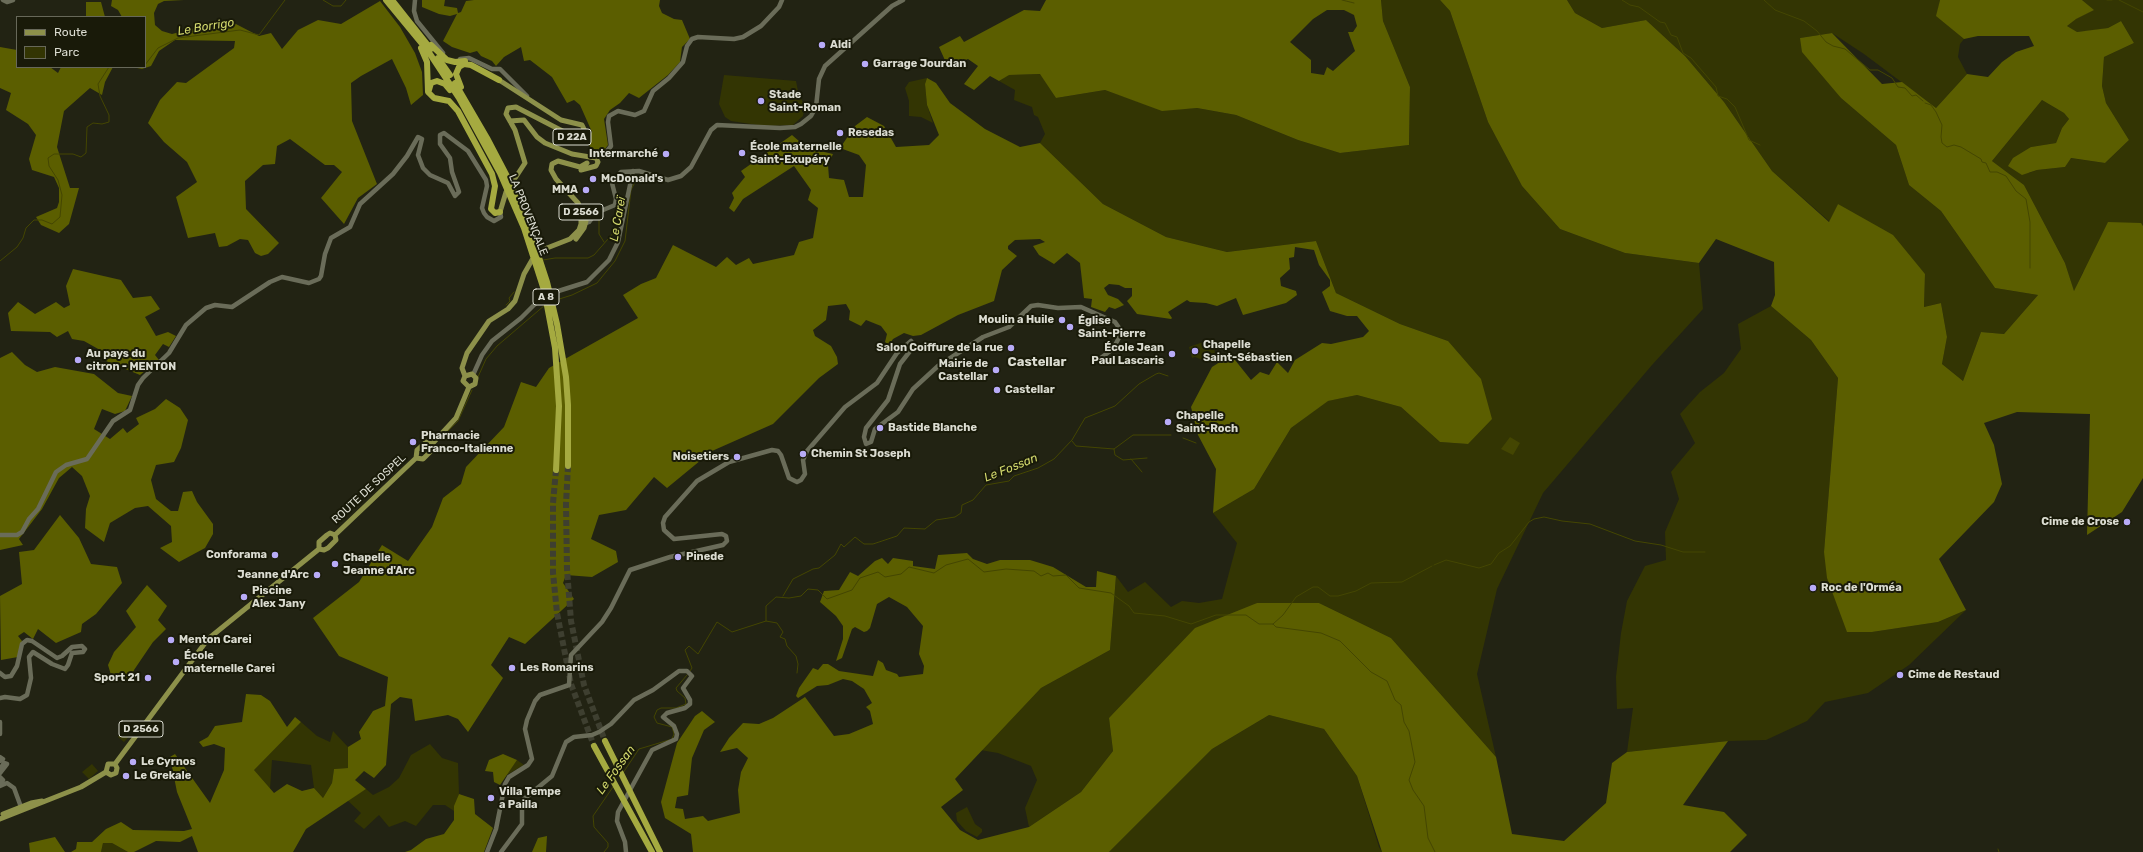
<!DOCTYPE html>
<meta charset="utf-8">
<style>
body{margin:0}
#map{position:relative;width:2143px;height:852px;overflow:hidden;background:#222313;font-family:Rubik,sans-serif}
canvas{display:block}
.legend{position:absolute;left:16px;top:16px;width:130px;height:52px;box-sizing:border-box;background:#191a09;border:1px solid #676859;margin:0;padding:5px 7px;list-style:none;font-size:12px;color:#dbdcd1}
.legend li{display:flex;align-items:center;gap:8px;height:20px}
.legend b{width:20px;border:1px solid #676859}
</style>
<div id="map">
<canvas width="2143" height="852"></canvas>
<ul class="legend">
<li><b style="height:5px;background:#8d914a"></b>Route</li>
<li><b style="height:11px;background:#333503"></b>Parc</li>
</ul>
</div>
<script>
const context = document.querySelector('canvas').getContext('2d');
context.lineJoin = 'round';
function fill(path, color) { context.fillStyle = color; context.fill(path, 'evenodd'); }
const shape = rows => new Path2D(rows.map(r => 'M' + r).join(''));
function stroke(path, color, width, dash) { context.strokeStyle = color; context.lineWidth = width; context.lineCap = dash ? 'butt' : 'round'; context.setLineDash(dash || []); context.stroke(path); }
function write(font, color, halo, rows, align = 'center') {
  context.font = font + ' Rubik,sans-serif'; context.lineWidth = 4; context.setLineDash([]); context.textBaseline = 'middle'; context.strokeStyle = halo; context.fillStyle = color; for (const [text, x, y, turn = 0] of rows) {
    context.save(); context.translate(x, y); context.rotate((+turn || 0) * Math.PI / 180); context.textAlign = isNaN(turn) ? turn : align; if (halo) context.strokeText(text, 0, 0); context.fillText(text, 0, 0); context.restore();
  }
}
const green = shape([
 [1381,0,1440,0,1450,11,1488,122,1522,186,1560,229,1625,253,1699,263,1703,309,1652,365,1543,493,1497,589,1477,674,1496,757,1391,638,1319,603,1257,603,1109,718,1113,751,1081,792,1029,827,1025,808,1037,780,1031,766,998,753,980,750,1041,688,1110,650,1116,576,1128,592,1145,582,1171,607,1182,601,1199,603,1222,599,1237,543,1213,513,1254,489,1291,428,1327,401,1357,395,1401,407,1440,442,1468,444,1448,341,1400,324,1336,293,1316,241,1227,252,1166,237,1103,204,1040,143,1045,134,1038,117,1034,115,1032,107,1014,100,1015,90,999,81,1008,75,1041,74,1056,98,1105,90,1162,110,1197,108,1236,115,1298,140,1340,153,1409,145,1410,87,1383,21],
 [1567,0,1940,0,1937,16,1964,39,1960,44,1958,57,1967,74,1936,108,1864,54,1832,33,1800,38,1841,98,1896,145,1909,185,1941,211,1995,288,2038,295,2004,334,1981,332,1963,381,1942,364,1947,337,1941,303,1924,307,1925,274,1838,204,1830,222,1772,171,1724,102,1685,56,1646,20,1602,28,1575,13],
 [2082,0,2143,0,2143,226,2140,223,2083,272,2074,292,2065,263,2024,185,1992,161,2042,100,2064,113,2069,119,2062,128,2056,143,2031,147,2029,173,2037,170,2065,167,2070,158,2105,163,2129,140,2106,103,2102,86,2104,57,2134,43,2121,21,2108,28,2090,31,2076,32,2067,26,2075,19,2093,10],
 [724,75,796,81,799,96,805,105,803,116,793,125,764,126,731,121,725,117,719,104],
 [927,78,925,84,927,105,933,123,921,117,909,116,909,101,905,88,909,82],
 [1771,306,1811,340,1838,378,1824,552,1872,632,1938,622,1966,610,1909,665,1868,693,1825,702,1807,721,1766,740,1728,741,1627,752,1633,708,1617,709,1616,677,1621,633,1627,601,1645,566,1666,560,1665,532,1679,499,1671,472,1695,443,1680,414,1700,392,1724,373,1741,349,1738,324],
 [1206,341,1214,342,1215,357,1205,358,1203,360,1195,357,1192,358,1189,347],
 [1269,715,1324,729,1357,776,1379,847,1382,852,1109,852,1212,749],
 [301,722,317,736,330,742,333,731,348,747,348,768,334,769,332,783,323,798,314,788,311,765,272,760,270,789,253,769],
 [125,728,132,733,124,742,118,737],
 [430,744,442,758,458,763,459,794,454,811,445,805,433,805,416,826,405,821,389,827,379,815,364,829,354,821,361,813,347,800,366,789,373,795,389,787,399,778,411,755],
 [517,760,524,765,505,776],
 [92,764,98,771,89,779,82,772],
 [967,807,975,824,982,829,982,832,977,837,966,831,957,821,956,813],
 [103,843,112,843,128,852,101,852]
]);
const forest = shape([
 [112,0,184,0,164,1,158,4,154,13,155,25,162,31,172,34,222,21,234,23,259,36,271,33,282,49,298,30,318,20,341,24,380,1,400,27,415,53,422,72,423,95,411,105,406,88,392,59,361,76,351,83,352,121,377,184,358,198,344,224,321,198,342,172,334,165,325,165,290,139,277,146,275,164,263,165,245,181,246,209,279,243,268,254,261,256,255,253,248,240,240,239,227,246,219,247,215,233,188,238,176,197,197,182,187,162,164,142,148,123,160,100,177,82,186,83,234,48,235,41,175,40,159,51,151,66,142,69,132,67,145,67,145,17,122,17,118,10,111,6],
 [422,0,445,0,444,6,457,8,458,13,461,12,466,1,474,0,660,0,659,6,662,13,674,19,682,20,690,39,682,47,680,62,668,75,639,98,629,93,620,103,610,110,604,119,608,145,605,149,600,153,594,152,585,139,592,132,580,105,574,100,567,103,552,77,530,60,524,61,521,47,504,57,496,66,492,61,481,56,477,51,470,53,452,47,443,41,457,14,450,16,439,14,422,7],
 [1046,0,1381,0,1383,21,1410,87,1409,145,1340,153,1298,140,1236,115,1197,108,1162,111,1105,90,1056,98,1040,74,1009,75,999,81,990,76,974,90,964,84,978,66,968,59,948,67,939,47,960,36,964,42,1024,10,1040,11],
 [1327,10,1344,10,1354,15,1357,26,1353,32,1348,32,1355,51,1333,71,1327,67,1324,75,1311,73,1311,60,1290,42,1313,19],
 [1440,0,1567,0,1575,13,1602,28,1646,20,1685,56,1724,102,1772,171,1829,222,1838,204,1893,235,1925,274,1924,307,1941,303,1947,337,1942,364,1963,381,1981,332,2004,334,2038,295,1995,288,1941,211,1909,185,1896,145,1841,98,1802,52,1800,38,1832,33,1882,84,1902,82,1936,108,1967,74,1988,77,2002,62,2016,52,2034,46,2029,36,1978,36,1964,39,1936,16,1940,0,2082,0,2094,10,2076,19,2067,26,2077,32,2108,28,2121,21,2134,43,2104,57,2102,86,2106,103,2129,140,2105,163,2071,158,2065,167,2037,170,2022,175,2008,166,2013,158,2031,147,2056,143,2062,128,2069,119,2064,113,2042,100,1992,161,2024,185,2065,263,2074,291,2108,222,2141,223,2143,226,2143,478,2122,512,2087,535,2090,414,2017,412,1984,423,1994,445,2002,484,1994,502,1939,559,1966,610,1938,622,1872,632,1847,632,1827,578,1824,552,1838,378,1811,340,1771,306,1775,295,1774,262,1716,239,1699,263,1625,253,1560,229,1522,186,1488,122,1450,11],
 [86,2,101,2,105,17,86,17],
 [0,47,17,50,17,67,50,67,58,73,61,67,113,67,105,82,102,95,90,88,64,111,57,147,70,188,79,188,69,224,59,233,41,225,36,217,57,208,59,202,59,188,54,177,32,170,29,159,36,135,28,124,6,110,11,93,0,88],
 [927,78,936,83,950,103,985,129,1020,147,1040,143,1103,204,1166,237,1227,252,1316,241,1336,293,1400,324,1448,341,1481,379,1492,419,1468,444,1440,442,1401,407,1357,395,1328,401,1291,428,1254,489,1213,513,1216,469,1198,435,1191,407,1212,367,1231,355,1251,380,1260,372,1269,375,1277,362,1288,373,1295,360,1322,343,1331,344,1363,337,1369,331,1357,316,1347,316,1330,311,1322,292,1330,286,1330,280,1319,265,1314,250,1295,247,1294,257,1289,258,1290,269,1280,278,1281,286,1296,291,1297,295,1286,303,1243,315,1236,298,1217,306,1206,303,1190,302,1187,300,1168,312,1172,318,1171,319,1137,314,1127,301,1132,296,1132,288,1125,288,1119,285,1109,284,1104,288,1108,295,1118,299,1124,305,1115,309,1109,307,1105,312,1091,307,1092,299,1084,298,1080,263,1067,253,1054,264,1039,255,1033,246,1045,242,1040,239,1015,240,1008,246,1008,249,1017,256,1002,270,994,301,958,315,921,335,913,336,904,333,893,339,889,345,885,342,887,334,881,326,866,320,861,326,849,320,850,311,846,304,828,306,826,320,813,330,815,336,831,346,837,357,838,364,819,378,773,424,712,451,667,488,654,477,626,510,599,515,591,539,616,551,618,562,592,577,566,575,563,583,574,599,525,644,509,637,491,665,503,678,468,732,458,719,448,715,415,721,412,699,400,697,391,704,386,765,374,778,364,771,355,780,366,789,306,829,293,852,198,852,192,836,180,842,156,841,134,852,128,852,112,843,103,843,101,852,71,852,76,849,77,842,92,842,106,829,121,822,133,830,184,831,192,829,177,792,170,757,175,754,210,803,224,770,225,748,214,744,203,747,199,742,208,737,215,726,242,722,246,694,261,695,270,701,287,727,295,717,301,722,254,770,274,793,287,784,302,791,314,788,323,798,332,783,334,769,348,768,348,747,361,739,359,732,373,711,385,706,388,677,339,656,313,618,359,582,382,545,408,561,432,527,443,498,461,484,466,467,504,427,521,382,536,387,549,368,638,318,623,295,641,284,656,278,673,245,716,267,727,257,736,265,749,258,753,264,794,255,799,242,813,238,818,208,808,200,811,190,794,166,743,199,734,212,729,208,734,198,732,193,745,177,741,171,792,135,807,148,833,154,828,165,829,178,844,180,849,197,863,197,866,165,859,155,840,148,855,126,867,117,884,126,896,147,929,145,939,135,927,105,925,84],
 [73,269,121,280,133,298,151,296,160,309,145,317,156,336,168,332,176,336,169,347,163,344,155,355,159,360,140,375,106,361,100,350,84,341,72,339,68,331,57,337,50,332,11,331,8,313,18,302,35,314,56,302,64,308,70,305,66,286],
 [12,352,25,365,37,372,55,367,94,374,118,393,132,396,125,411,115,414,102,409,94,429,110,439,123,428,127,433,139,424,136,418,155,409,166,399,180,408,188,420,181,448,174,462,156,465,151,480,156,499,171,511,178,511,183,492,192,491,197,502,213,524,213,534,205,548,179,562,160,548,172,542,171,526,148,506,135,508,110,523,104,542,85,528,86,509,90,496,82,476,72,467,59,478,42,509,19,539,23,545,0,550,0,358],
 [60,515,79,538,91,564,117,567,122,583,96,614,82,624,81,632,56,643,38,629,33,639,24,632,18,636,22,641,18,657,1,660,0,596,22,584,19,552,34,550],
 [967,553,973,559,987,564,1000,560,1030,560,1053,567,1086,587,1096,587,1097,571,1116,576,1110,650,1041,688,955,779,963,790,941,807,960,830,978,840,1029,827,1081,792,1113,751,1109,718,1195,628,1257,603,1319,603,1391,638,1496,757,1512,834,1564,841,1606,803,1612,763,1627,752,1728,741,1683,805,1724,812,1747,835,1730,852,1382,852,1357,776,1324,729,1269,715,1212,749,1109,852,693,852,691,834,665,818,661,802,677,743,695,716,702,711,715,722,704,730,692,758,688,795,677,797,675,808,683,809,685,819,703,816,708,821,740,813,738,790,741,772,748,758,737,748,720,752,729,738,743,723,759,724,773,718,805,697,834,736,849,734,873,724,870,711,866,707,872,703,864,689,852,681,843,679,828,685,817,686,798,698,796,696,799,688,813,668,818,670,823,664,828,664,839,671,873,676,878,660,883,663,886,670,897,674,899,677,923,674,924,666,919,654,923,626,907,607,889,597,877,604,870,628,867,631,864,632,855,627,852,629,842,658,836,661,843,639,843,626,836,616,820,602,824,591,839,590,850,572,858,576,875,561,882,558,888,564,893,558,913,561,913,566,935,569,938,555],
 [147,585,167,606,158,620,166,629,153,642,134,670,129,682,111,675,108,665,114,652,136,627,126,611],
 [503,754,517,760,500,785,494,782,493,772,485,771,489,760],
 [459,794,474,799,475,814,493,828,484,852,405,852,411,850,426,839,444,834,454,820,454,806],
 [547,836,546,852,532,852,538,838],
 [55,837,65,852,30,852,29,843]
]);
const water = shape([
 [1510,437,1520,443,1513,455,1501,449]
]);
const stream = shape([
 [323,0,333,6,341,6,346,0],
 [1342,0,1354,3],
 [1622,0,1630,5,1639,7,1660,22,1665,23,1671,35,1677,37,1683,53,1691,58,1716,87,1718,96,1727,99,1735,107,1749,140,1760,145],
 [1764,0,1775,10,1804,21,1817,31,1826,42,1833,46,1845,49,1870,70,1878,70,1892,78,1898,87,1905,88,1912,96,1916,95,1923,101],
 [2107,0,2112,0],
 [2119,0,2143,12],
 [145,65,158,48,178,38,240,30,259,35,285,0],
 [1925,103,1931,105,1936,112,1942,125,1941,137,1942,143,1947,147,1954,145,1961,147,1981,159,1982,162,1986,163,1990,172,1997,172,2006,176,2016,191,2026,199,2030,222,2030,268],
 [599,219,599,234,604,242],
 [543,260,555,258,588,258,594,255,615,231,619,223,622,208,618,199],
 [0,261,17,247,23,238,26,228,34,220,42,220,52,224,60,217,62,195,58,180,49,166,48,158,54,154,73,154,81,157,86,153,87,127,93,123,102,124,109,122,109,115,100,96,98,84,109,67],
 [553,301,572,295,597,283,615,261,625,241,631,190,638,176],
 [506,305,510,301,509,298,514,292],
 [478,377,486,359,497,346,545,305],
 [1183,438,1196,443],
 [439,440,458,421,472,390],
 [1072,441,1076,446,1114,449,1133,435,1171,435],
 [1114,449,1115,455,1123,460,1147,458],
 [1131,459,1142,472],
 [1434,565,1446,560,1479,568,1491,564,1499,553,1510,546,1529,522,1534,519,1544,517,1562,521,1590,524,1635,541,1661,545,1683,552,1705,552],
 [783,596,793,579,813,569,819,568,835,555,841,544,844,547,855,537,864,544,873,544,897,536,904,528,925,529,936,520,955,517,961,513,962,505,973,500,986,485,1009,481,1014,476,1038,468,1054,459,1072,440,1085,418,1115,406,1139,384,1156,374,1159,373,1168,376],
 [766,621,766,606,776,597,789,598,801,596,808,589,818,590,827,599,852,590,860,578,878,572,885,577,901,574,909,567,934,573,946,565,968,559,984,572,1006,569,1034,571,1041,576,1048,573,1053,576,1066,575,1079,588,1111,593,1129,606,1134,613,1165,616,1191,624,1216,615,1246,615,1259,624,1273,624,1276,627,1321,633,1340,641,1371,672,1387,681,1395,700,1401,705,1404,722,1409,731,1415,762,1409,780,1413,790,1424,806,1428,838,1435,852],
 [1273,624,1283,615,1296,597,1313,587,1318,587,1330,596,1338,596,1356,591,1371,583,1402,582,1432,566],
 [690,671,692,668,685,650,689,646,698,654,717,622,732,632,766,621,777,623,783,632,780,637,785,639,787,646,796,656,798,664,797,673],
 [672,739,674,734,672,727,657,723,654,717,657,710,661,708,676,708,686,704,685,698,677,691,676,688,687,675],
 [623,773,639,749,669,740],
 [1998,849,1999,852],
 [604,852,608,847,608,843,594,827,593,816,613,787]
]);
const highwayTunnel = shape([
 [568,466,566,504,567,569,571,621,584,685,605,741],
 [556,470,553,503,553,573,557,613,571,684,594,746]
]);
const secondary = shape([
 [3,0,7,2,13,0],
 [415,0,414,11,417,21,443,53],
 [460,59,469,58,492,69,500,69,527,96],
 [595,157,604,155,611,146,608,122,609,116,618,111,635,115,644,111,653,91,669,78,683,62,687,46,692,39,698,37,734,39,743,37,761,26,779,7,782,0],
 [584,224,589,222,596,213,615,205,616,199,612,183,621,172,639,171,668,180,681,176,691,167,711,130,717,125,780,128,795,127,801,124,811,116,816,107,819,79,825,66,892,6,903,0],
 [473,375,482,355,492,341,521,318,539,300,552,293,587,282,609,260,618,242,633,171],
 [0,535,17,535,22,532,29,519,38,509,56,472,66,465,87,459,113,421,130,410,138,385,143,378,169,353,186,325,206,308,215,305,232,307,270,282,282,277,309,283,319,279,321,276,325,254,331,238,350,227,360,204,393,174,407,156,418,137,422,139,418,155,423,168,430,175,448,183,455,196,459,192,458,189,452,172,450,158,440,144,440,135,444,133,468,151,486,180,487,186,482,208,484,213,487,217,494,221,501,217,500,212],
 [0,673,5,677,11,676,17,666,22,644,27,640,32,641,57,658,62,656,72,647,82,646,85,649,83,652,72,653,68,665,65,669,52,664,33,652,29,657,31,678,27,695,20,699,5,697,0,698],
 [0,722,0,734],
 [0,757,3,759,0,761],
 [0,769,4,763,7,764,0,773],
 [0,777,3,780,0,782],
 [0,786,7,783,14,788,21,807],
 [487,852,496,829,505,784,509,777,528,765,532,759,525,729,527,720,535,701,540,695,569,685,571,655,602,622,611,608,630,570,670,557,723,545,727,541,726,536,722,534,674,539,664,530,663,523,665,517,697,481,729,462,772,450,778,451,781,455,789,478,797,482,801,480,805,474,803,460,807,451,845,407,877,383,897,353,911,341,914,346,900,364,888,400,866,428,864,437,866,444,871,442,875,429,898,412,913,389,938,366,983,337,1009,327,1031,306,1038,305,1058,308,1081,307,1115,322,1122,332,1113,349,1098,360],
 [501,852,522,824,522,803,524,799,552,776,566,742,574,737,592,735,599,732,611,724,634,700,653,690,679,671,687,671,692,676,683,688,690,700,690,704,685,708,667,713,663,717,674,726,677,734,676,739,652,750,618,812,617,821,625,842,626,852]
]);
const primary = shape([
 [499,80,561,120,582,125,585,131,581,137,574,137,516,107,508,108,506,114,515,130,525,163,506,192,500,212],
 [510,121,524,120,537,137,545,143,572,154,596,158,598,162,596,166,581,170],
 [576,239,584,228,586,221,584,210],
 [465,376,462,368,467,353,489,321,508,309,515,301,524,274,532,260,547,248,570,239,579,230,581,224,581,210,578,203,556,179,551,170,552,164,558,161,580,167,587,163],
 [465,376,472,374,476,378,475,384,469,387],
 [465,376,463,381,469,387],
 [432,444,456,418,469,387],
 [416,458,417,450,426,442,432,444],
 [416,458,423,459,432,450,432,444],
 [335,535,416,458],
 [319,549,324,550,328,548,336,540,335,535],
 [319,549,319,542,327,535,330,533,335,535],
 [115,764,208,639,319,549],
 [106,772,111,775,116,773,117,768,115,764],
 [106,772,108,764,115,764],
 [3,814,31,803,42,801],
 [0,819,81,787,106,772]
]);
const highway = shape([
 [386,0,428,51,459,98,500,173,524,228,544,290,555,348,559,406,556,470],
 [392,0,431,49],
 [431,45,447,60,455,62,465,61],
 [421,48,427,62,428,92,434,98,449,101,458,111,492,174,495,186,491,209,495,213,500,212],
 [438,58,450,75],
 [455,83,487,138,509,180,528,224,547,282,557,324,566,377,568,405,568,466],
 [461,87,456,74,459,67,464,64,471,65,499,80],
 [429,90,431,83,437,81,445,84,450,90],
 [605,741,660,852],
 [594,746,652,852]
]);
const markers = [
 [822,45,4,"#b8abf7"],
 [865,64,4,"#b8abf7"],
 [761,101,4,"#b8abf7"],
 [840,133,4,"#b8abf7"],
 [742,153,4,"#b8abf7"],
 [666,154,4,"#b8abf7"],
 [593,179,4,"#b8abf7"],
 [586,190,4,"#b8abf7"],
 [1062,320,4,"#b8abf7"],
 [1070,327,4,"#b8abf7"],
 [1011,348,4,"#b8abf7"],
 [1195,351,4,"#b8abf7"],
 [1172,354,4,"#b8abf7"],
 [78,360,4,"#b8abf7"],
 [996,370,4,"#b8abf7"],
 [997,390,4,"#b8abf7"],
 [1168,422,4,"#b8abf7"],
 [880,428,4,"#b8abf7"],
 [413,442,4,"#b8abf7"],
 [803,454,4,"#b8abf7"],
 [737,457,4,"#b8abf7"],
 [2127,522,4,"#b8abf7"],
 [275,555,4,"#b8abf7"],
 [678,557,4,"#b8abf7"],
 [335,564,4,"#b8abf7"],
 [317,575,4,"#b8abf7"],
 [1813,588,4,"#b8abf7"],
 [244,597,4,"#b8abf7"],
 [171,640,4,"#b8abf7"],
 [176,662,4,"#b8abf7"],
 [512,668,4,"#b8abf7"],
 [1900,675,4,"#b8abf7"],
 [148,678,4,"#b8abf7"],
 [133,762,4,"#b8abf7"],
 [126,776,4,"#b8abf7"],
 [491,798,4,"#b8abf7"]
];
const shields = [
 [572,137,38],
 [581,212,44],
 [546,297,26],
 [141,729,44]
];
const shieldNames = [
 ["D 22A",572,137],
 ["D 2566",581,212],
 ["A 8",546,297],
 ["D 2566",141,729]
];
const poiNames = [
 ["Aldi",830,45],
 ["Garrage Jourdan",873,64],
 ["Stade",769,95],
 ["Saint-Roman",769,108],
 ["Resedas",848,133],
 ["École maternelle",750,147],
 ["Saint-Exupéry",750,160],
 ["Intermarché",658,154,"right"],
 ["McDonald's",601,179],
 ["MMA",578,190,"right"],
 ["Moulin a Huile",1054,320,"right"],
 ["Église",1078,321],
 ["Saint-Pierre",1078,334],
 ["Chapelle",1203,345],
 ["Saint-Sébastien",1203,358],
 ["Salon Coiffure de la rue",1003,348,"right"],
 ["École Jean",1164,348,"right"],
 ["Paul Lascaris",1164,361,"right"],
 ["Au pays du",86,354],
 ["citron - MENTON",86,367],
 ["Mairie de",988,364,"right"],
 ["Castellar",988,377,"right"],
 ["Castellar",1005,390],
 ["Chapelle",1176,416],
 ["Saint-Roch",1176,429],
 ["Bastide Blanche",888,428],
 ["Pharmacie",421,436],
 ["Franco-Italienne",421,449],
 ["Chemin St Joseph",811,454],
 ["Noisetiers",729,457,"right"],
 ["Cime de Crose",2119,522,"right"],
 ["Conforama",267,555,"right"],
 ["Pinede",686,557],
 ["Chapelle",343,558],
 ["Jeanne d'Arc",343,571],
 ["Jeanne d'Arc",309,575,"right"],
 ["Roc de l'Orméa",1821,588],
 ["Piscine",252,591],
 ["Alex Jany",252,604],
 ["Menton Carei",179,640],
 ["École",184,656],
 ["maternelle Carei",184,669],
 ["Les Romarins",520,668],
 ["Cime de Restaud",1908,675],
 ["Sport 21",140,678,"right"],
 ["Le Cyrnos",141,762],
 ["Le Grekale",134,776],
 ["Villa Tempe",499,792],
 ["a Pailla",499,805]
];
const streetNames = [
 ["LA PROVENÇALE",528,215,68],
 ["ROUTE DE SOSPEL",369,489,-43]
];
const waterNames = [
 ["Le Borrigo",206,27,-9],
 ["Le Careï",618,219,-80],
 ["Le Fossan",1011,468,-22],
 ["Le Fossan",616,770,-54]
];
const quarterNames = [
 ["Castellar",1037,362]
];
fill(green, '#333503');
fill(forest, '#5b5e00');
fill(water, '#444602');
stroke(stream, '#444602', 1);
stroke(highwayTunnel, '#3e3f30', 6, [6, 3]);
stroke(secondary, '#6a6c59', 4.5);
stroke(primary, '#8d914a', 5);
stroke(highway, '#a5aa40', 6);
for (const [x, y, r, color] of markers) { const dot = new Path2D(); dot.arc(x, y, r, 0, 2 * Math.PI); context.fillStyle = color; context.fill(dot); stroke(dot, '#191a09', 1.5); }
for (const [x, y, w] of shields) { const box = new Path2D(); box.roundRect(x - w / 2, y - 8, w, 16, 3); context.fillStyle = '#191a09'; context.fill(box); stroke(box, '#dbdcd1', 1); }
write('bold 10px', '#dbdcd1', null, shieldNames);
write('bold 11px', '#dbdcd1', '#191a09', poiNames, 'left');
write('11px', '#dbdcd1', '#191a09', streetNames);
write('italic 12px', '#d3d96d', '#191a09', waterNames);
write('bold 13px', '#dbdcd1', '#191a09', quarterNames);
</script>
